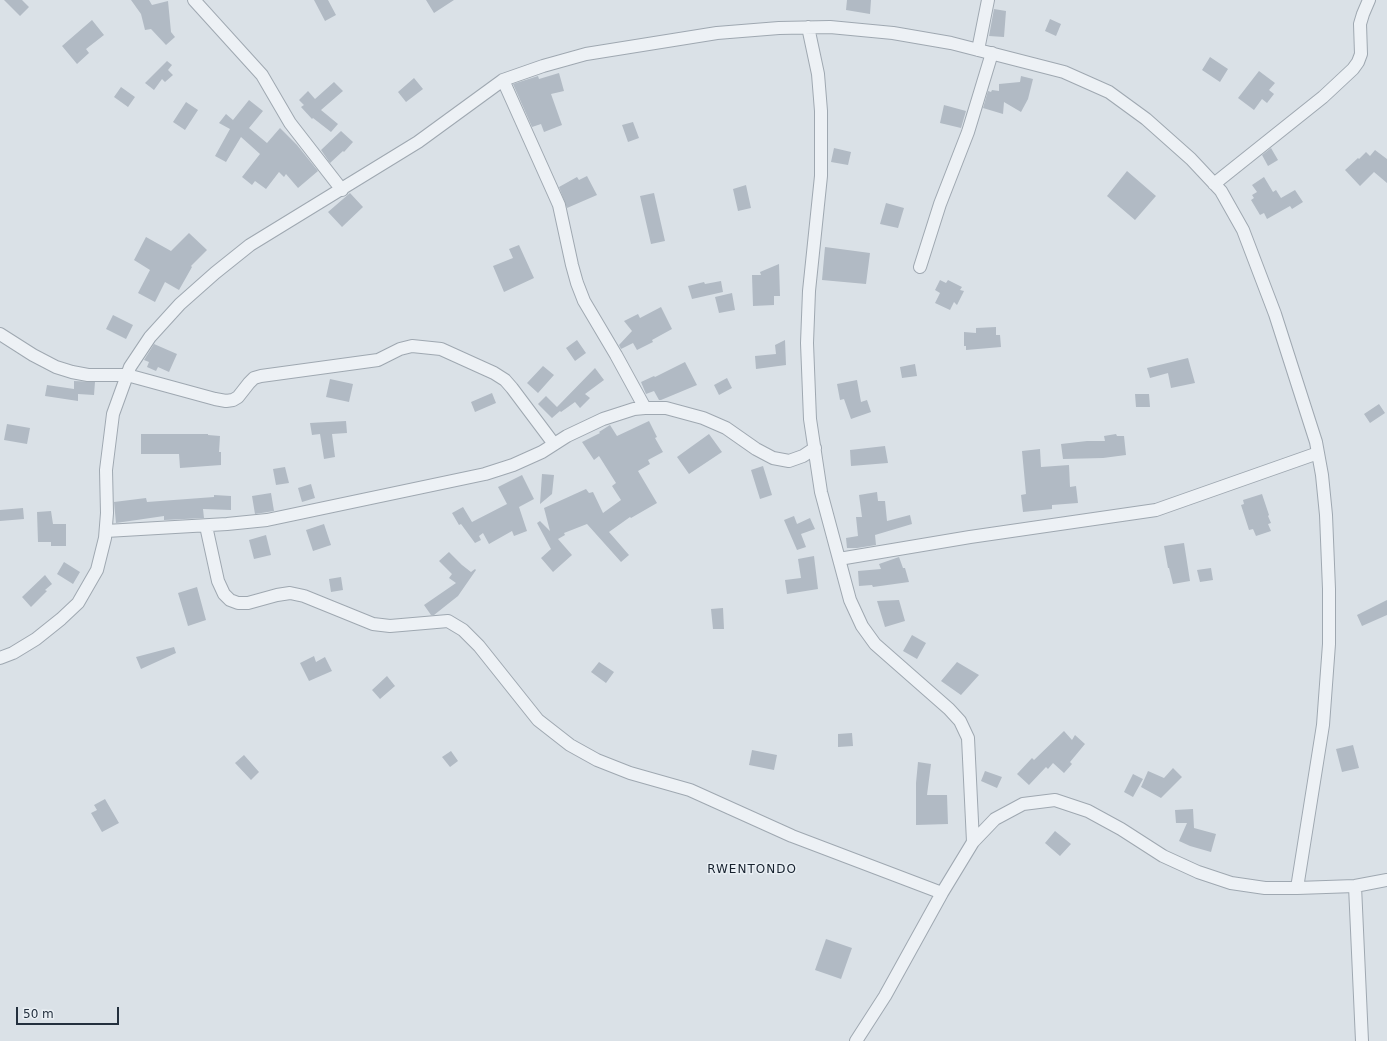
<!DOCTYPE html>
<style>
body{margin:0}
#map{position:relative;width:1387px;height:1041px;overflow:hidden;background:#dae1e7;font-family:"DejaVu Sans",sans-serif}
canvas{display:block}
.scale{position:absolute;left:16px;top:1007px;width:103px;height:18px;box-sizing:border-box;border:2px solid #23303e;border-top:0;padding-left:5px;font-size:12px;line-height:14px;white-space:nowrap;color:#23303e;-webkit-text-stroke:3px #e9eff4;paint-order:stroke}
</style>
<div id="map">
<canvas width="1387" height="1041"></canvas>
<div class="scale">50 m</div>
</div>
<script>
const context = document.querySelector('canvas').getContext('2d');
context.lineJoin = 'round';
function fill(path, color) { context.fillStyle = color; context.fill(path, 'evenodd'); }
const shape = rows => new Path2D(rows.map(r => 'M' + r).join(''));
function stroke(path, color, width, dash) { context.strokeStyle = color; context.lineWidth = width; context.lineCap = dash ? 'butt' : 'round'; context.setLineDash(dash || []); context.stroke(path); }
function write(font, color, halo, rows, align = 'center') {
  context.font = font + ' "DejaVu Sans",sans-serif'; context.lineWidth = 3; context.setLineDash([]); context.textBaseline = 'middle'; context.strokeStyle = halo; context.fillStyle = color; for (const [text, x, y, turn = 0] of rows) {
    context.save(); context.translate(x, y); context.rotate((+turn || 0) * Math.PI / 180); context.textAlign = isNaN(turn) ? turn : align; if (halo) context.strokeText(text, 0, 0); context.fillText(text, 0, 0); context.restore();
  }
}
const building = shape([
 [4,0,22,0,29,7,20,16],
 [131,0,149,0,152,5,168,1,171,32,175,37,166,45,151,29,145,30,141,14],
 [314,0,328,0,336,15,325,21],
 [426,0,454,0,434,13],
 [847,0,871,0,870,14,846,10],
 [994,9,1006,11,1004,37,989,36],
 [1050,19,1061,24,1056,36,1045,31],
 [92,20,104,35,86,49,89,53,77,64,62,46],
 [1210,57,1228,69,1220,82,1202,70],
 [167,61,172,65,168,70,173,75,165,82,162,79,154,90,145,83],
 [1259,71,1275,83,1269,90,1274,94,1267,103,1262,99,1254,110,1238,98],
 [559,73,564,91,551,94,562,125,544,132,541,124,532,127,513,84,538,76,539,79],
 [1021,76,1033,79,1028,99,1021,112,1004,102,1003,114,983,108,988,91,991,92,992,90,999,91,999,84,1020,82],
 [414,78,423,89,406,102,398,92],
 [334,82,343,91,321,110,338,124,331,132,313,118,312,119,301,107,304,105,299,100,308,91,315,99],
 [121,87,135,97,128,107,114,97],
 [249,100,263,111,249,128,267,143,280,128,297,145,318,171,298,188,286,174,284,177,279,172,266,189,255,181,252,185,242,177,260,154,241,137,226,162,215,156,230,129,219,123,226,114,233,120],
 [186,102,198,110,185,130,173,122],
 [944,105,966,111,961,128,940,123],
 [633,122,639,138,628,142,622,125],
 [341,131,353,142,344,152,343,151,330,163,321,150],
 [834,148,851,152,848,165,831,162],
 [1271,148,1278,160,1268,166,1262,155],
 [1375,150,1387,159,1387,183,1374,172,1360,186,1345,170,1358,158,1359,159,1366,152,1370,156],
 [1127,171,1156,196,1135,220,1107,196],
 [587,176,597,195,567,208,559,187,577,177,579,180],
 [1264,177,1273,192,1276,190,1281,198,1295,190,1303,202,1292,209,1290,206,1267,219,1264,213,1260,215,1251,200,1254,198,1252,195,1257,192,1252,185],
 [746,185,751,208,738,211,733,189],
 [350,193,363,207,342,227,328,212],
 [654,193,665,241,651,244,640,196],
 [886,203,904,208,898,228,880,224],
 [189,233,207,250,191,266,192,267,179,290,165,282,155,302,138,293,150,270,134,260,146,237,171,251],
 [519,245,534,278,504,292,493,266,513,258,509,249],
 [825,247,870,253,866,284,822,280],
 [779,264,780,296,774,296,774,305,753,306,752,275,761,275,760,272],
 [940,280,946,283,948,280,962,287,960,290,964,291,957,305,954,302,950,310,935,303,940,293,935,290],
 [721,281,723,292,692,299,688,286,704,282,705,284],
 [732,293,735,310,719,313,715,297],
 [661,307,672,329,652,340,653,342,637,350,633,343,621,349,619,345,632,331,624,321,638,314,640,318],
 [113,315,133,325,126,339,106,329],
 [996,327,996,335,1000,335,1001,347,966,350,966,346,964,346,964,332,976,333,976,328],
 [577,340,586,353,575,361,566,348],
 [785,340,786,365,756,369,755,356,776,354,775,345],
 [154,344,177,354,169,372,158,367,156,371,147,367,149,362,144,360],
 [1188,358,1195,383,1171,388,1168,373,1150,378,1147,368],
 [685,362,697,385,661,400,659,400,654,391,646,394,641,382,654,376,655,377],
 [915,364,917,376,902,378,900,367],
 [543,366,554,375,538,393,527,383],
 [595,368,604,380,585,394,590,398,580,408,575,402,561,412,560,411,552,418,538,404,546,396,557,407],
 [727,378,732,388,719,395,714,385],
 [330,379,353,384,349,402,326,397],
 [857,380,861,402,867,400,871,412,851,419,844,399,840,400,837,384],
 [74,381,95,382,94,395,78,394,78,401,45,396,47,385,74,389],
 [492,393,496,403,475,412,471,402],
 [1135,394,1149,394,1150,407,1136,407],
 [1379,404,1385,413,1370,423,1364,414],
 [346,421,347,433,332,434,335,457,324,459,320,434,312,435,310,423],
 [649,421,657,437,655,438,663,452,648,460,650,464,638,471,657,503,631,518,630,517,609,532,629,555,621,562,587,524,564,533,565,535,558,539,572,555,553,572,541,558,551,549,537,523,540,521,550,531,544,508,586,489,589,493,593,492,603,513,621,500,612,486,616,483,599,456,594,460,582,442,600,433,599,432,610,425,617,436],
 [7,424,30,428,27,444,4,440],
 [141,434,208,434,208,435,220,436,219,452,221,452,221,465,180,468,179,454,141,454],
 [709,434,722,452,689,474,677,457],
 [1116,434,1117,436,1124,436,1126,455,1103,458,1063,459,1061,444,1087,441,1105,441,1104,436],
 [885,446,888,463,851,466,850,450],
 [1040,449,1041,467,1069,465,1070,487,1076,486,1078,503,1052,505,1052,509,1023,512,1021,495,1026,494,1022,451],
 [763,466,772,495,760,499,751,470],
 [285,467,289,483,276,485,273,469],
 [542,474,554,475,552,494,540,504],
 [522,475,534,499,519,507,527,531,514,536,512,531,489,544,483,533,479,536,481,540,475,543,461,524,459,525,452,513,463,507,472,522,507,504,498,487],
 [311,484,315,498,302,502,298,488],
 [877,492,878,501,885,501,887,521,910,515,912,524,875,535,876,545,857,548,847,548,846,538,858,536,856,517,862,517,859,495],
 [271,493,274,511,255,514,252,496],
 [1262,494,1269,515,1268,516,1271,523,1268,524,1271,531,1256,536,1253,529,1249,530,1241,505,1244,504,1243,500],
 [214,495,231,496,231,510,203,509,204,518,164,520,164,516,116,523,114,502,146,498,147,502,214,497],
 [23,508,24,519,0,521,0,510],
 [51,511,53,524,66,524,66,546,51,546,51,542,38,542,37,512],
 [794,516,797,524,810,518,815,529,801,534,806,547,797,550,784,520],
 [324,524,331,545,313,551,306,530],
 [266,535,271,555,254,559,249,540],
 [1184,543,1190,581,1173,584,1169,568,1168,568,1164,546],
 [449,552,462,565,471,572,475,569,476,570,458,596,434,615,431,615,424,605,456,583,449,578,452,574,439,561],
 [814,556,818,589,787,594,785,580,801,578,798,559],
 [899,557,903,568,905,568,909,582,873,587,872,585,859,586,858,571,881,569,879,564],
 [64,562,80,572,73,584,57,574],
 [1211,568,1213,580,1200,582,1197,570],
 [45,575,52,584,45,590,47,591,31,607,22,597],
 [341,577,343,590,331,592,329,579],
 [197,587,206,620,188,626,178,593],
 [899,600,905,621,885,627,877,601],
 [1387,600,1387,615,1362,626,1357,615],
 [723,608,724,629,713,629,711,609],
 [912,635,926,643,917,659,903,651],
 [174,647,176,653,141,669,136,657],
 [314,656,316,662,325,657,332,671,309,681,300,663],
 [599,662,614,672,606,683,591,672],
 [957,662,979,675,961,695,941,681],
 [387,676,395,686,380,699,372,690],
 [1064,731,1072,740,1075,735,1085,744,1070,762,1072,764,1064,773,1053,763,1048,769,1046,767,1029,785,1017,774,1032,758,1034,760],
 [852,733,853,746,838,747,838,734],
 [1353,745,1359,768,1342,772,1336,749],
 [752,750,777,755,774,770,749,765],
 [451,751,458,761,450,767,442,757],
 [244,755,259,772,251,780,235,763],
 [918,762,931,764,927,795,947,795,948,824,916,825,916,783],
 [1173,768,1182,777,1161,798,1141,787,1148,771,1164,778],
 [985,771,1002,777,997,788,981,781],
 [1133,774,1143,779,1133,797,1124,792],
 [105,799,119,823,102,832,91,813,97,810,94,805],
 [1193,809,1194,828,1216,834,1211,852,1190,846,1179,841,1187,823,1176,823,1175,810],
 [1055,831,1071,844,1060,856,1045,843],
 [826,939,852,948,841,979,815,970]
]);
const street = shape([
 [194,0,262,75,290,123,342,190],
 [808,27,818,74,821,111,821,176,809,291,807,343,810,419,821,492,850,600,862,626,875,644,949,709,960,721,968,738,973,842],
 [978,50,988,0],
 [503,80,559,205,572,265,577,283,584,301,616,355,645,408],
 [1214,184,1323,97,1353,69,1358,62,1361,54,1360,24,1363,14,1369,0],
 [920,267,940,204,968,132,992,53],
 [0,334,33,355,56,367,72,372,88,375,127,375,215,399,226,401,233,400,238,397,249,383,254,378,261,376,378,360,400,349,412,346,441,349,494,373,505,380,512,388,554,444],
 [206,526,218,581,224,594,230,600,238,603,248,603,277,595,290,593,304,596,373,624,390,626,448,621,463,630,479,646,538,720,570,745,597,760,630,773,690,790,792,836,942,893],
 [106,531,227,524,267,520,485,474,513,465,542,452,567,436,603,419,634,409,645,408,666,408,703,418,726,428,756,449,773,458,789,461,803,456,815,448],
 [839,559,970,537,1156,510,1318,453],
 [0,658,13,653,36,639,61,619,78,603,97,570,105,538,107,513,106,470,113,414,130,367,150,337,180,304,215,273,250,245,418,142,503,80,543,66,586,54,717,33,779,28,830,27,893,33,951,43,1064,72,1109,92,1146,119,1191,159,1221,191,1243,230,1275,314,1316,442,1322,475,1326,515,1329,589,1329,644,1323,725,1297,888],
 [1355,886,1362,1041],
 [856,1041,885,996,942,893,973,842,995,819,1023,804,1055,800,1088,811,1121,829,1163,856,1198,872,1231,883,1265,888,1297,888,1355,886,1387,880]
]);
const quarterNames = [
 ["RWENTONDO",752,870]
];
fill(building, '#b1bac4');
stroke(street, '#9fa8b1', 14);
stroke(street, '#edf1f5', 12);
context.letterSpacing = '1px';
write('12px', '#16212e', '#e9eff4', quarterNames);
context.letterSpacing = '0px';
</script>
